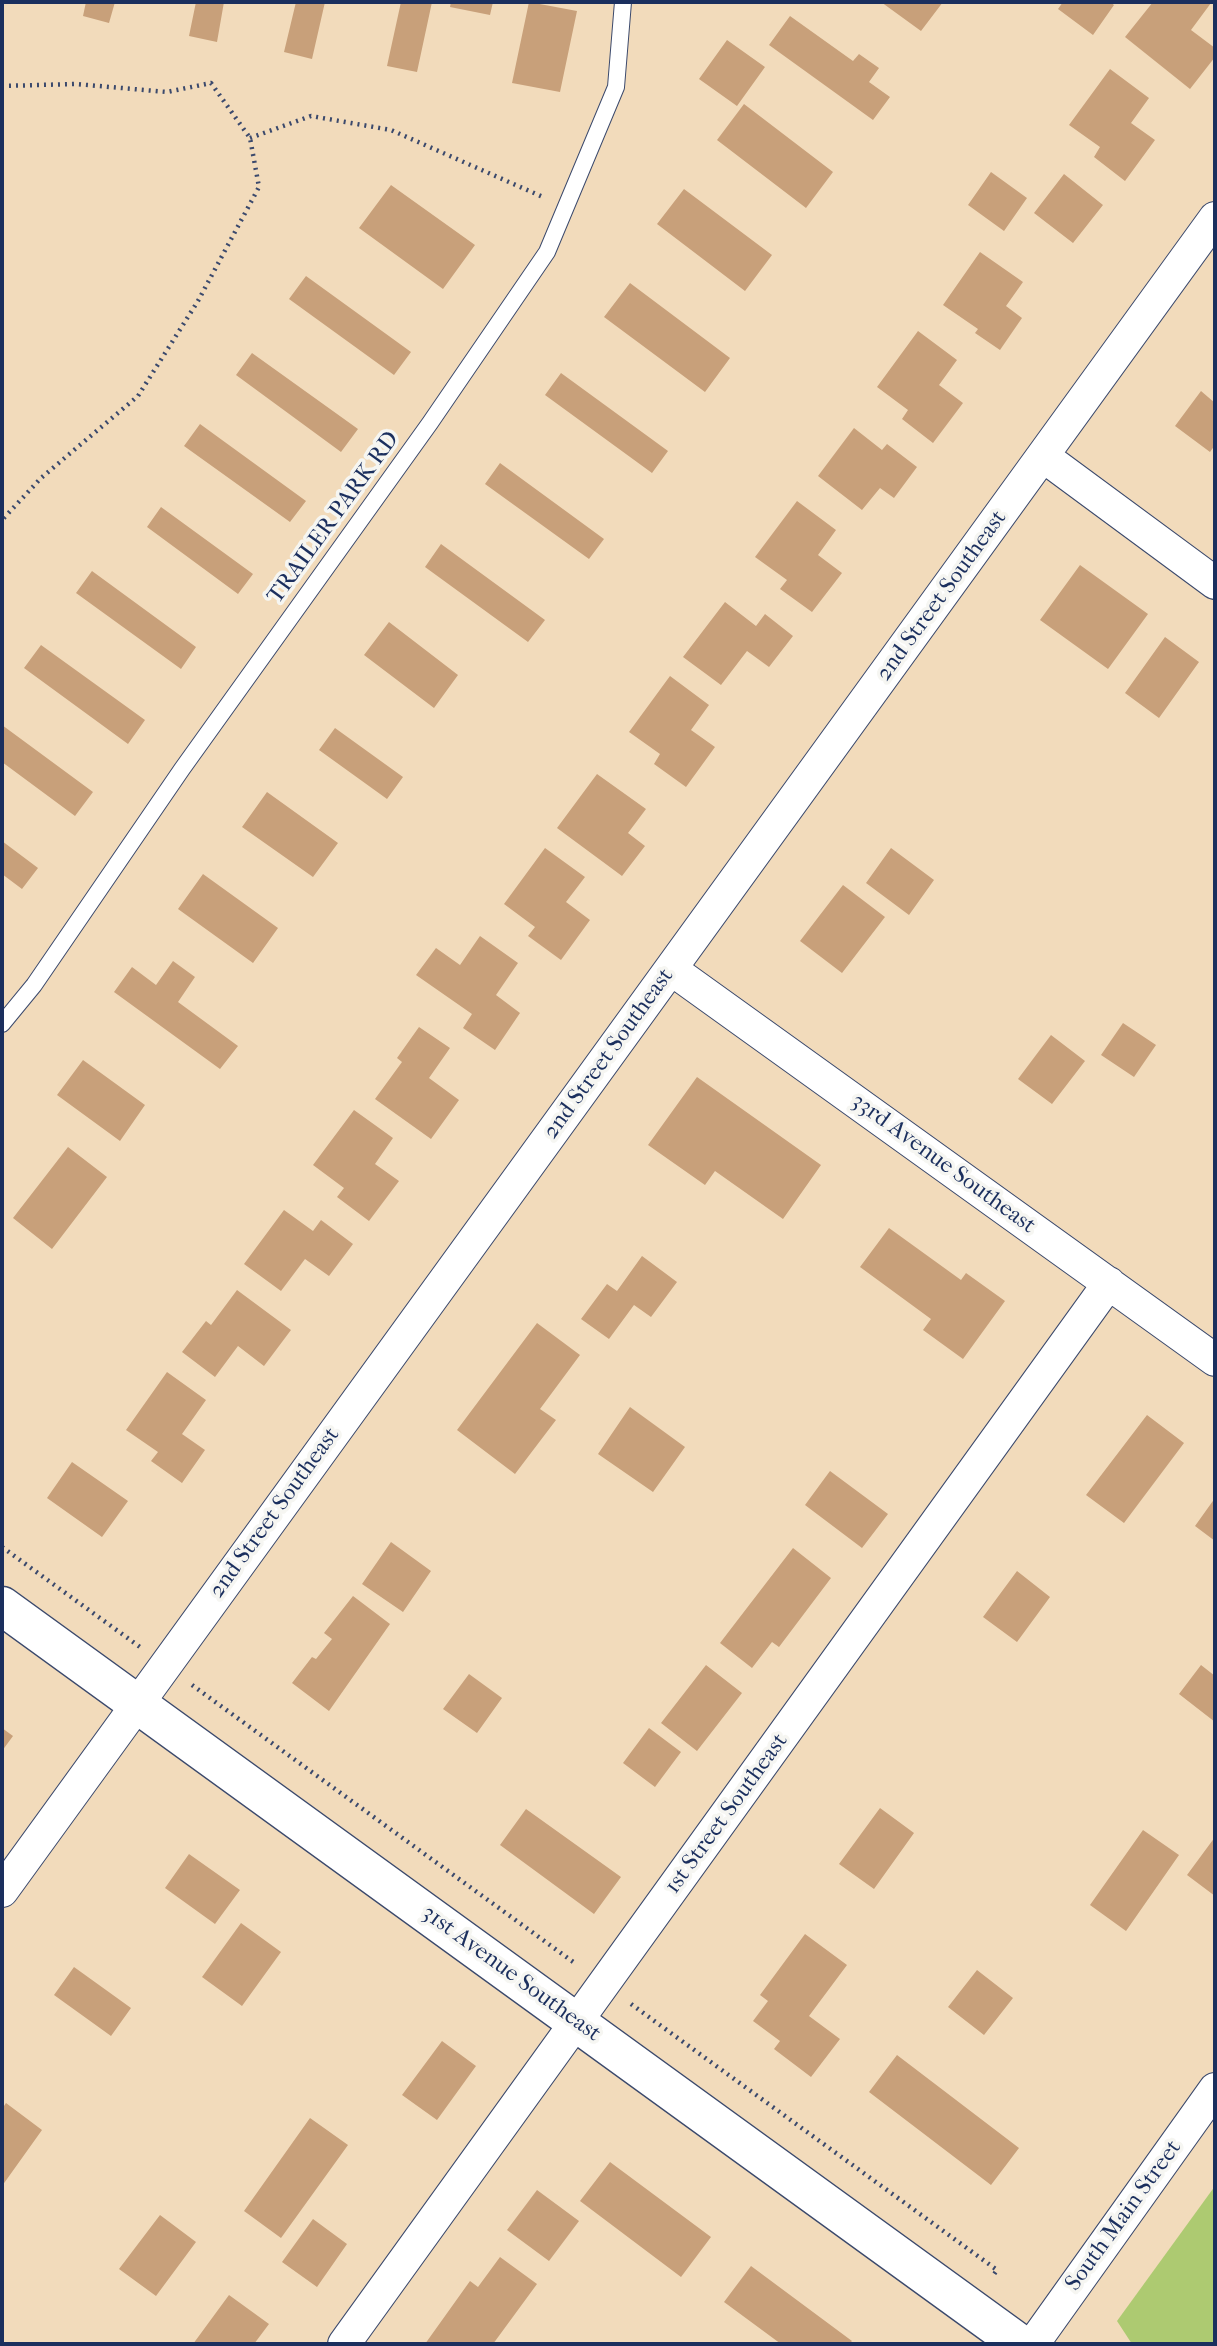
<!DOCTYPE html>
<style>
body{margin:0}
#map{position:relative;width:1217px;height:2346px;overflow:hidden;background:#f2dbbb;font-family:"IM FELL French Canon",serif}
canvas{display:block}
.frame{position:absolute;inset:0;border:4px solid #1b2f5e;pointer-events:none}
</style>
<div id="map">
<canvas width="1217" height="2346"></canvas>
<div class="frame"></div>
</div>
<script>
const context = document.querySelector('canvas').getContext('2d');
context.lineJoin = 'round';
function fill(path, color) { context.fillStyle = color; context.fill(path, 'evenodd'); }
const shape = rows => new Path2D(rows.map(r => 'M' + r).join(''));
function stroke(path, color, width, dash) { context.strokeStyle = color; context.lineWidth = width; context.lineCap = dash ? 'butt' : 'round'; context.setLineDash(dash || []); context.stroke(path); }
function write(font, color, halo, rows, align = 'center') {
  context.font = font + ' "IM FELL French Canon",serif'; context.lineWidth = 7; context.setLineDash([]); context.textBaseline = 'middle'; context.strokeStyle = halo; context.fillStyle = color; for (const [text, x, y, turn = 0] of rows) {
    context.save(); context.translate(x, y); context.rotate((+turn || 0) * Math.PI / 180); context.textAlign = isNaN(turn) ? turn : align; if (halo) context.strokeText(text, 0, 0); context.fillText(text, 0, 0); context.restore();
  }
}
const green = shape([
 [1215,2186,1215,2344,1132,2344,1117,2321]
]);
const building = shape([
 [86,2,115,2,109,23,83,16],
 [196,2,224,2,217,42,189,36],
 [296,2,325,2,312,59,284,52],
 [401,2,432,2,417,72,387,66],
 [451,2,493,2,490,15,450,7],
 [529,2,577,11,560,92,512,83],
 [881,2,943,2,921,31],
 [1063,2,1110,2,1114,5,1093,35,1058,9],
 [1153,2,1211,3,1191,30,1215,48,1215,57,1190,89,1125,37],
 [790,16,853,61,859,54,879,68,869,82,890,97,873,120,769,45],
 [727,40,765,67,737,106,699,79],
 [1110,69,1149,98,1131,123,1155,140,1125,181,1094,157,1100,147,1069,125],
 [744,104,833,172,806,208,717,140],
 [991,172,1027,198,1004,231,968,205],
 [1064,174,1103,205,1073,243,1034,213],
 [391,185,475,245,443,289,359,228],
 [684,189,772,255,745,291,657,224],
 [980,252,1023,282,1006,306,1022,318,1000,350,975,333,978,329,943,305],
 [306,276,411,352,394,375,289,299],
 [630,283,730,358,705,392,604,317],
 [918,331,957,360,939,385,963,403,933,443,902,419,908,410,877,387],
 [252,353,358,429,341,452,236,375],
 [561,373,668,451,652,473,545,395],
 [1201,391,1215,403,1215,445,1210,452,1175,426],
 [200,424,306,501,290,522,184,446],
 [854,428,882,450,887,444,917,467,894,498,880,488,862,510,818,476],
 [500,463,604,539,589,559,485,484],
 [797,501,836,530,818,555,842,573,812,612,780,589,787,580,755,557],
 [161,507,253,574,238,594,147,527],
 [441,544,545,620,528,642,425,567],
 [1080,565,1148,614,1108,669,1040,620],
 [92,571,196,647,181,669,76,593],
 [725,602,756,626,765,614,793,636,769,667,747,651,721,685,683,657],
 [389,622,458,675,434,708,364,655],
 [1165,637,1199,662,1159,718,1125,693],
 [41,645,145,720,128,744,24,668],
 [670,676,709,705,691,730,715,747,686,787,654,764,660,754,629,732],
 [2,725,93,792,75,816,2,762],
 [335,728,403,777,387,799,319,750],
 [597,774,646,809,628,833,645,846,622,876,557,828],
 [267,792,338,843,313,877,242,827],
 [2,841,38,868,22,889,2,874],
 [545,848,585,877,566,902,590,920,561,960,528,936,535,927,504,904],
 [891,848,934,880,909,915,866,883],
 [203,874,278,928,253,963,178,909],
 [843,885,885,917,842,973,800,941],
 [480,936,518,963,496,995,520,1013,495,1050,463,1028,472,1014,416,975,436,948,460,965],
 [173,961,195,977,178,1002,238,1046,220,1069,114,992,132,967,156,985],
 [1123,1023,1156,1045,1134,1077,1101,1055],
 [419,1027,450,1048,429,1078,459,1100,431,1139,375,1099,402,1062,397,1058],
 [1051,1035,1085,1061,1052,1104,1018,1079],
 [83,1060,145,1105,120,1141,57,1095],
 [697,1077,821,1165,783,1219,715,1171,705,1185,648,1145],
 [354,1110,393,1138,375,1164,399,1181,369,1221,337,1197,344,1188,313,1165],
 [68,1147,107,1177,52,1249,13,1218],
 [284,1210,313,1231,321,1220,353,1244,329,1276,305,1259,281,1291,244,1264],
 [889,1228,961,1280,966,1273,1005,1301,963,1359,923,1330,931,1319,860,1267],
 [642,1256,677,1282,651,1317,634,1305,609,1339,581,1319,607,1284,617,1291],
 [237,1290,291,1330,264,1366,238,1346,215,1377,182,1352,206,1321,211,1325],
 [537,1323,580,1355,540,1409,556,1420,515,1474,457,1430],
 [167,1372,206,1400,182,1434,205,1450,182,1483,151,1461,158,1452,126,1430],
 [630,1407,685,1447,653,1492,598,1454],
 [1147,1415,1184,1443,1124,1523,1086,1495],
 [72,1462,128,1501,102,1537,47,1498],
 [830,1471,888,1514,862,1548,805,1505],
 [1215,1498,1215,1541,1195,1526],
 [391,1542,431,1571,403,1612,362,1584],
 [793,1548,831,1578,779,1647,772,1642,752,1668,720,1643],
 [1017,1571,1050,1597,1017,1642,983,1617],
 [353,1596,390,1624,329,1711,292,1683,312,1657,316,1659,332,1639,324,1633],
 [706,1665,742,1693,697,1751,661,1723],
 [1201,1665,1215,1676,1215,1722,1179,1694],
 [469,1674,502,1698,477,1733,443,1709],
 [2,1728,13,1736,2,1751],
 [649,1728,681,1752,655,1787,623,1763],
 [880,1808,914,1833,874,1889,839,1864],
 [526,1809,621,1877,594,1914,500,1845],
 [1143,1830,1179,1855,1126,1931,1090,1905],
 [1215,1837,1215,1896,1187,1875],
 [189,1854,240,1890,215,1924,165,1888],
 [241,1923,281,1952,242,2006,202,1977],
 [805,1934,847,1965,809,2016,840,2039,811,2077,774,2049,780,2041,753,2021,768,2001,760,1995],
 [74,1967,131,2008,111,2036,54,1995],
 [977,1970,1013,1998,984,2035,948,2007],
 [442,2041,476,2066,437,2120,402,2095],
 [897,2055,1019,2148,991,2185,869,2092],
 [6,2103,42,2130,2,2186,2,2109],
 [310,2118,348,2145,281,2238,244,2211],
 [610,2162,711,2237,681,2277,580,2201],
 [537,2190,579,2221,549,2261,507,2230],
 [160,2215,196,2242,156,2296,119,2269],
 [313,2219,347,2244,317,2287,282,2262],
 [500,2257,537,2284,493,2344,425,2344,470,2281,478,2287],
 [751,2266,852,2341,849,2344,781,2344,724,2302],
 [229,2295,269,2324,254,2344,193,2344]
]);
const path = shape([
 [2,86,76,84,167,92,211,83,250,138,259,187,198,301,138,396,41,478,2,520],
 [250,138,311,116,391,130,543,197],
 [2,1547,140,1647],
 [192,1685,576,1964],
 [631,2004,997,2270,992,2277]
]);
const service = shape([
 [2,1024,34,985,182,769,430,423,547,252,616,87,623,2]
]);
const minor = shape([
 [1043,456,1215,583],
 [671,969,1215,1360],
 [2,1891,1215,218],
 [344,2344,1109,1283],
 [1033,2344,1215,2089]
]);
const tertiary = shape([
 [2,1606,1020,2344]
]);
const streetNames = [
 ["TRAILER PARK RD",334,518,-54],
 ["2nd Street Southeast",942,596,-54],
 ["2nd Street Southeast",609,1054,-54],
 ["33rd Avenue Southeast",943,1164,36],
 ["2nd Street Southeast",275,1513,-54],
 ["1st Street Southeast",727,1814,-54],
 ["31st Avenue Southeast",511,1974,36],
 ["South Main Street",1124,2216,-54]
];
fill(green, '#adca71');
fill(building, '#c8a07a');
stroke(service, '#3b496c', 18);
stroke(minor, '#3b496c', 34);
stroke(tertiary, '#3b496c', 41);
stroke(path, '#3b496c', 4.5, [2, 5]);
stroke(service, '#fff', 16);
stroke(minor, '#fff', 32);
stroke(tertiary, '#fff', 38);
write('23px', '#1b2f5e', '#f6f6f2', streetNames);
</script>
